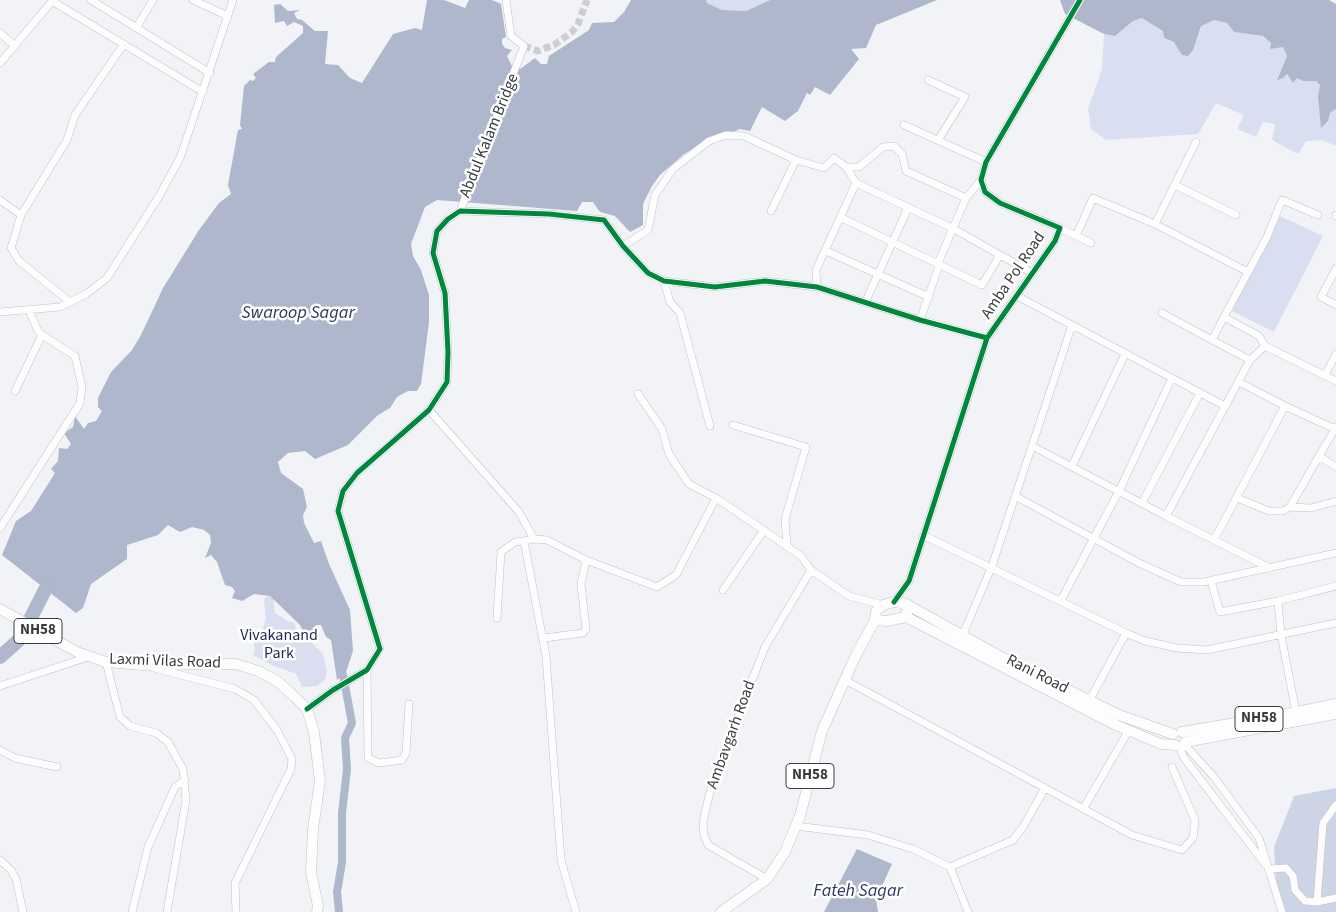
<!DOCTYPE html>
<style>
body{margin:0}
canvas{display:block;background:#f1f3f7}
</style>
<canvas width="1336" height="912"></canvas>
<script>
const context = document.querySelector('canvas').getContext('2d');
context.lineJoin = 'round';
function fill(path, color) { context.fillStyle = color; context.fill(path, 'evenodd'); }
const shape = rows => new Path2D(rows.map(r => 'M' + r).join(''));
function stroke(path, color, width, dash) { context.strokeStyle = color; context.lineWidth = width; context.lineCap = dash ? 'butt' : 'round'; context.setLineDash(dash || []); context.stroke(path); }
function write(font, color, halo, rows, align = 'center') {
  context.font = font + ' "Source Sans 3",sans-serif'; context.lineWidth = 5; context.setLineDash([]); context.textBaseline = 'middle'; context.strokeStyle = halo; context.fillStyle = color; for (const [text, x, y, turn = 0] of rows) {
    context.save(); context.translate(x, y); context.rotate((+turn || 0) * Math.PI / 180); context.textAlign = isNaN(turn) ? turn : align; if (halo) context.strokeText(text, 0, 0); context.fillText(text, 0, 0); context.restore();
  }
}
const green = shape([
 [706,0,770,0,746,11,722,10,707,3],
 [1142,18,1163,31,1164,38,1175,42,1182,55,1193,50,1201,26,1214,20,1227,23,1234,32,1263,36,1271,43,1270,48,1283,47,1287,56,1277,79,1287,73,1293,83,1297,78,1316,81,1320,85,1318,96,1328,121,1330,113,1336,109,1336,146,1322,140,1306,141,1298,154,1272,140,1275,124,1263,122,1256,137,1237,129,1244,115,1216,103,1198,134,1106,140,1091,129,1088,109,1102,69,1104,34,1115,36,1133,21],
 [1280,216,1323,236,1274,332,1232,311],
 [267,596,273,597,275,613,288,621,295,623,296,634,307,638,323,654,327,671,325,680,317,686,302,687,296,674,272,665,253,655,255,651,252,630,262,631,266,618,264,600]
]);
const forest = shape([
 [1336,788,1336,912,1286,912,1276,881,1274,847,1294,796]
]);
const water = shape([
 [427,0,444,0,465,8,469,0,492,0,501,4,506,37,502,39,502,44,505,48,512,50,507,56,512,66,520,69,535,58,541,64,547,64,549,56,589,30,592,23,614,22,624,12,631,0,706,0,707,3,722,10,746,11,770,0,937,0,876,25,866,48,851,49,859,59,830,95,815,87,810,95,807,93,798,111,785,121,762,107,750,131,740,129,703,143,684,154,660,175,652,186,643,204,643,225,630,232,615,216,600,212,593,202,582,202,577,211,437,200,425,207,411,244,413,256,421,270,429,295,429,322,421,384,417,391,408,391,397,397,390,408,378,415,348,445,315,459,305,451,288,453,278,462,281,473,303,489,307,507,303,515,304,523,314,543,321,541,329,564,350,610,353,651,346,672,343,675,337,680,331,640,326,637,321,625,316,625,311,635,305,635,300,625,270,596,254,594,242,601,232,598,235,591,232,587,225,585,217,562,211,555,205,558,211,543,210,535,204,530,192,527,180,532,168,525,158,535,127,545,127,559,91,584,83,608,76,613,2,555,16,521,31,511,55,473,51,469,58,461,59,448,67,449,71,444,64,433,73,427,75,416,84,429,88,423,96,421,102,411,98,407,98,398,111,372,132,350,141,335,163,288,199,230,219,203,231,194,228,185,238,130,242,129,240,125,244,86,250,80,253,81,256,78,253,74,269,62,275,62,276,57,303,33,303,26,294,22,287,26,284,21,275,23,274,5,280,4,288,11,300,10,294,13,297,19,302,20,315,31,328,31,325,64,338,65,350,78,362,83,393,34,415,28,422,30],
 [1060,0,1329,0,1336,4,1336,109,1330,113,1328,121,1321,128,1318,96,1320,85,1316,81,1303,81,1297,78,1293,83,1287,74,1283,78,1277,80,1287,56,1283,47,1270,49,1271,43,1263,36,1234,32,1227,23,1214,20,1201,26,1193,50,1188,56,1182,55,1174,42,1164,38,1163,31,1142,18,1133,21,1115,36,1104,34,1065,14],
 [857,849,892,864,876,899,878,912,824,912]
]);
const canal = shape([
 [339,912,337,892,342,862,342,813,347,769,345,738,352,723,343,675]
]);
const river = shape([
 [0,657,20,639,45,590]
]);
const minorTunnel = shape([
 [524,46,538,51,554,45,572,32,578,24,587,0]
]);
const minor = shape([
 [91,0,210,73],
 [193,0,228,16],
 [52,1,203,92],
 [136,28,153,0],
 [0,33,15,46],
 [0,63,53,0],
 [928,80,965,97,938,140],
 [904,125,986,162],
 [846,167,859,167,883,147,894,146,902,154,906,171,966,198],
 [1175,185,1236,215],
 [0,200,21,215],
 [460,211,524,46,511,36,506,0],
 [771,211,796,160],
 [1336,215,1336,216],
 [842,218,982,285,1000,255],
 [1155,224,1196,142],
 [1060,228,1076,236,1093,198,1155,224,1248,272],
 [1076,236,1091,243],
 [623,246,648,230,655,195,673,169,709,141,726,135,744,136,796,160,824,168,834,158,846,167,856,183],
 [826,251,929,297],
 [1336,269,1321,297,1336,305],
 [664,281,670,302,680,313,710,426],
 [817,287,816,270,856,183,954,229,1032,273],
 [1017,296,1172,378,1119,491,1061,600],
 [70,302,19,261,11,248,21,215,67,140,75,115,124,44],
 [865,303,908,208],
 [0,312,60,307,86,294,107,278,158,198,180,158,233,0],
 [1162,313,1212,340,1224,317],
 [920,320,938,269,938,263,966,198,981,180],
 [1212,340,1250,360],
 [1265,346,1259,336,1224,317,1267,237,1282,200,1318,215],
 [1325,375,1336,354],
 [1172,378,1225,406],
 [1239,382,1285,406],
 [15,391,42,335,38,331,29,310],
 [638,394,662,429,669,454,689,484,716,498,756,525,801,556,811,570,849,596,883,605],
 [429,410,519,512,534,539,524,541],
 [733,425,806,447,785,519,787,546],
 [1336,427,1319,456,1336,467],
 [1032,446,1072,325],
 [1319,456,1290,507,1311,508,1336,501],
 [1072,466,1125,354],
 [1015,496,1139,563,1181,582,1204,582,1336,553],
 [1237,498,1269,511,1283,511,1290,507],
 [1142,503,1200,393],
 [1166,516,1270,568],
 [0,528,80,403,82,387,75,356,42,335],
 [925,536,1126,633,1145,641,1177,648,1207,650,1336,623],
 [534,539,547,540,586,560,657,587,676,575,716,498],
 [1214,540,1285,406,1335,429],
 [1211,581,1220,612,1278,601],
 [723,590,764,530],
 [894,602,909,581,987,338,1055,241,1060,228,1000,203,985,192,981,180,986,162,1080,0],
 [497,618,501,552,515,542,524,541,546,656,561,860,576,912],
 [963,634,992,566,1032,446,1166,516,1250,360,1265,346,1336,381],
 [544,638,583,633,586,629,581,584,586,560],
 [106,662,120,717,130,726,156,733,168,742,183,769,186,800,167,912],
 [154,668,235,689,254,700,277,730,292,759,291,769,235,883,236,912],
 [367,670,368,758,379,763,402,760,406,753,409,704],
 [845,680,1132,835,1182,850,1193,838,1195,820,1172,767],
 [0,686,88,657],
 [1089,701,1126,633],
 [307,709,333,690,367,670,380,649,338,511,343,491,357,473,429,410,447,382,448,352,445,293,433,253,437,231,448,219,460,211,549,214,604,220,623,246,648,273,664,281,715,287,765,281,817,287,920,320,987,338],
 [1296,712,1281,635,1278,601,1336,586],
 [1184,744,1214,777,1259,838,1282,912],
 [1179,746,1184,758,1265,864],
 [0,750,15,758,57,767],
 [1083,809,1129,730],
 [796,826,868,835,913,849,950,867,968,912],
 [0,860,11,870,16,879,23,912],
 [950,867,1013,840,1023,827,1045,788],
 [1268,869,1286,868,1293,876,1295,890,1305,901,1317,902,1336,898],
 [767,879,708,845,704,835,703,822,712,783,765,647,811,570],
 [1317,902,1323,823,1336,805],
 [132,912,148,847,175,787,185,780]
]);
const highway = shape([
 [906,604,1005,659,1119,715,1173,734],
 [0,609,77,652,106,662,142,665,236,664,258,671,277,681,296,698,307,709,314,732,320,781,313,829,311,872,318,906,317,912],
 [875,620,887,621,906,617,1116,725,1161,744,1175,745],
 [1182,732,1277,716,1336,704],
 [1185,742,1336,714],
 [721,912,767,879,785,852,800,816,822,731,856,655,875,620,876,611,883,605,894,602,902,603,908,608,906,617]
]);
const cycleway = shape([
 [894,602,909,581,987,338,1055,241,1060,228,1000,203,985,192,981,180,986,162,1080,0],
 [307,709,333,690,367,670,380,649,338,511,343,491,357,473,429,410,447,382,448,352,445,293,433,253,437,231,448,219,460,211,549,214,604,220,623,246,648,273,664,281,715,287,765,281,817,287,920,320,987,338]
]);
const shields = [
 [38,631,48],
 [1259,719,48],
 [810,776,48]
];
const shieldNames = [
 ["NH58",38,631],
 ["NH58",1259,719],
 ["NH58",810,776]
];
const streetNames = [
 ["Abdul Kalam Bridge",490,136,-68],
 ["Amba Pol Road",1014,276,-56],
 ["Laxmi Vilas Road",165,662,2],
 ["Rani Road",1037,675,27],
 ["Ambavgarh Road",732,735,-70]
];
const parkNames = [
 ["Vivakanand",279,636],
 ["Park",279,654]
];
const waterNames = [
 ["Swaroop Sagar",298,314],
 ["Fateh Sagar",858,892]
];
fill(green, '#d9dff1');
fill(forest, '#cdd4e6');
fill(water, '#aeb7cc');
stroke(canal, '#aeb7cc', 8);
stroke(river, '#aeb7cc', 14);
stroke(minorTunnel, '#ccced2', 7, [7, 3.5]);
stroke(minor, '#c1c2c5', 8);
stroke(highway, '#c1c2c5', 11);
stroke(minor, '#fdfdfe', 7);
stroke(highway, '#fdfdfe', 10);
stroke(cycleway, '#00873e', 5);
for (const [x, y, w] of shields) { const box = new Path2D(); box.roundRect(x - w / 2, y - 12.5, w, 25, 4); context.fillStyle = '#fff'; context.fill(box); stroke(box, '#3a3b3d', 1); }
write('bold 15px', '#3a3b3d', null, shieldNames);
write('16px', '#3a3b3d', '#fff', streetNames);
write('16px', '#1e2952', '#fff', parkNames);
write('italic 18px', '#2b3761', '#fff', waterNames);
</script>
